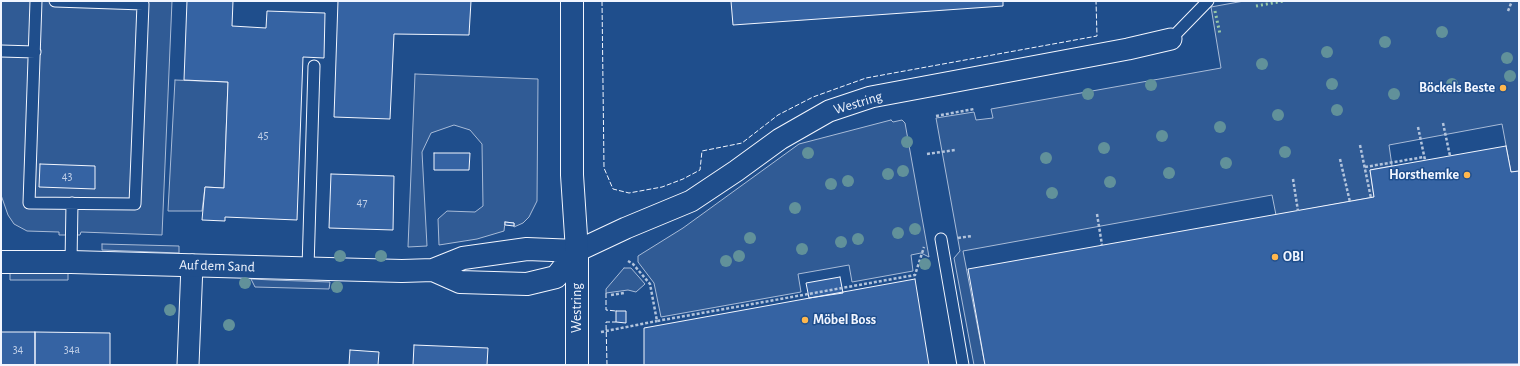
<!DOCTYPE html>
<meta charset="utf-8">
<style>
body{margin:0}
#map{position:relative;width:1520px;height:366px;overflow:hidden;background:#1f4e8c;font-family:"Alegreya Sans",sans-serif}
canvas{display:block}
.frame{position:absolute;inset:0;border:2px solid #f2f6ff;pointer-events:none}
</style>
<div id="map">
<canvas width="1520" height="366"></canvas>
<div class="frame"></div>
</div>
<script>
const context = document.querySelector('canvas').getContext('2d');
context.lineJoin = 'round';
function fill(path, color) { context.fillStyle = color; context.fill(path, 'evenodd'); }
const shape = rows => new Path2D(rows.map(r => 'M' + r).join(''));
function stroke(path, color, width, dash) { context.strokeStyle = color; context.lineWidth = width; context.lineCap = dash ? 'butt' : 'round'; context.setLineDash(dash || []); context.stroke(path); }
function write(font, color, halo, rows, align = 'center') {
  context.font = font + ' "Alegreya Sans",sans-serif'; context.lineWidth = 3; context.setLineDash([]); context.textBaseline = 'middle'; context.strokeStyle = halo; context.fillStyle = color; for (const [text, x, y, turn = 0] of rows) {
    context.save(); context.translate(x, y); context.rotate((+turn || 0) * Math.PI / 180); context.textAlign = isNaN(turn) ? turn : align; if (halo) context.strokeText(text, 0, 0); context.fillText(text, 0, 0); context.restore();
  }
}
const built = shape([
 [1,1,172,1,162,235,81,232,80,235,59,235,59,232,27,231,14,224,8,215,1,195,1,1],
 [1244,1,1519,1,1519,171,1511,172,1502,124,1389,145,1392,166,1370,170,1374,197,1276,215,1272,195,963,251,985,365,974,365,954,258,960,251,936,118,974,112,976,120,993,118,991,109,1221,68,1211,7,1244,1],
 [415,74,538,79,537,201,529,217,523,223,514,227,514,223,505,222,504,231,477,239,439,245,438,219,447,211,475,212,483,206,482,144,470,130,454,125,431,133,422,152,427,246,408,247,415,74],
 [175,80,228,82,224,188,205,187,202,211,168,211,175,80],
 [891,120,893,122,902,120,905,123,929,257,921,253,911,255,913,271,852,282,849,265,798,274,801,292,661,317,654,283,638,262,638,256,683,228,799,144,891,120],
 [102,244,179,246,179,253,102,250,102,244],
 [624,268,631,268,645,284,636,292,628,290,606,293,606,289,624,268],
 [10,273,68,273,68,280,10,280,10,273],
 [251,279,272,280,330,282,329,289,255,287,251,279]
]);
const building = shape([
 [187,1,233,1,232,26,266,28,267,11,325,13,324,58,303,57,297,220,225,217,225,221,202,220,205,187,224,188,228,82,184,80,187,1],
 [338,1,471,1,469,35,394,34,390,119,334,117,338,1],
 [731,1,1003,1,1003,6,733,25,731,1],
 [1506,146,1511,172,1519,171,1519,364,985,365,968,269,1374,197,1370,170,1506,146],
 [434,153,470,153,469,170,434,170,434,153],
 [40,164,95,166,95,189,39,187,40,164],
 [331,174,394,176,393,230,329,228,331,174],
 [505,222,514,223,514,226,505,225,505,222],
 [840,277,843,293,809,298,806,283,840,277],
 [915,279,929,365,644,365,644,328,915,279],
 [616,311,626,311,626,323,616,322,616,311],
 [1,332,35,332,35,365,1,365,1,332],
 [35,332,110,333,110,365,35,365,35,332],
 [414,345,488,348,487,365,413,365,414,345],
 [350,350,379,352,378,365,349,365,350,350]
]);
const path = shape([
 [1508,11,1512,1],
 [936,116,974,109],
 [1443,123,1450,156],
 [1418,127,1425,160],
 [1360,145,1371,198],
 [927,154,955,150],
 [1340,159,1350,202],
 [1365,167,1424,157],
 [1293,179,1298,211],
 [1097,214,1102,245],
 [958,238,972,236],
 [628,261,633,264,650,284,657,321,915,275,924,247],
 [611,295,624,293],
 [601,332,657,321]
]);
const service = shape([
 [36,1,29,203,135,204,143,4,55,1],
 [1171,39,1208,1],
 [1,51,35,52],
 [941,239,963,365],
 [71,262,72,203],
 [308,268,314,66]
]);
const minor = shape([
 [577,251,626,228,691,201,736,171,780,139,829,111,871,97,1128,49,1171,39],
 [188,365,192,265]
]);
const tertiary = shape([
 [1,262,71,262,402,271,433,270,463,258,527,249,577,251],
 [433,270,460,282,527,284,556,277,577,251]
]);
const secondary = shape([
 [572,1,572,175,577,251,577,365]
]);
const hedge = shape([
 [1256,6,1284,1],
 [1215,11,1220,34]
]);
const fence = shape([
 [602,1,604,168,613,189,629,193,662,187,683,179,700,170,702,151,742,143,778,115,813,97,866,78,1097,36,1096,1],
 [606,293,606,310,616,311],
 [607,365,606,322,616,322]
]);
const trees = [
 [1442,32],
 [1385,42],
 [1327,52],
 [1507,58],
 [1262,64],
 [1510,76],
 [1332,84],
 [1452,84],
 [1151,85],
 [1088,94],
 [1394,94],
 [1337,110],
 [1278,115],
 [1220,127],
 [1162,136],
 [907,142],
 [1104,148],
 [1285,152],
 [808,153],
 [1046,158],
 [1226,163],
 [903,171],
 [1169,173],
 [888,174],
 [848,181],
 [1110,182],
 [831,184],
 [1052,193],
 [795,208],
 [915,229],
 [898,233],
 [750,238],
 [858,239],
 [841,242],
 [802,249],
 [340,256],
 [381,256],
 [739,256],
 [726,261],
 [925,264],
 [245,283],
 [337,287],
 [170,310],
 [229,325]
];
const markers = [
 [1503,88,4,"#ffb74d"],
 [1467,175,4,"#ffb74d"],
 [1275,257,4,"#ffb74d"],
 [805,320,4,"#ffb74d"]
];
const numberNames = [
 ["45",263,135],
 ["43",67,176],
 ["47",362,202],
 ["34",18,349],
 ["34a",72,349]
];
const poiNames = [
 ["Böckels Beste",1495,88],
 ["Horsthemke",1459,175],
 ["OBI",1283,257,"left"],
 ["Möbel Boss",813,320,"left"]
];
const streetNames = [
 ["Westring",858,103,-17],
 ["Auf dem Sand",217,266,2],
 ["Westring",577,308,-90]
];
fill(built, '#305b95');
stroke(built, '#a8bbd7', 1);
fill(building, '#3563a3');
stroke(building, '#f2f6ff', 1);
stroke(service, '#f2f6ff', 13);
stroke(minor, '#f2f6ff', 23);
stroke(tertiary, '#f2f6ff', 24);
stroke(secondary, '#f2f6ff', 24);
stroke(path, '#b3c4dc', 2.5, [3, 2]);
stroke(service, '#1f4e8c', 11);
stroke(minor, '#1f4e8c', 21);
stroke(tertiary, '#1f4e8c', 22);
stroke(secondary, '#1f4e8c', 22);
stroke(hedge, '#97c8a6', 3, [2, 3]);
stroke(fence, '#f2f6ff', 1, [5, 2]);
context.fillStyle = '#61919a';
for (const [x, y] of trees) { context.beginPath(); context.arc(x, y, 6, 0, 2 * Math.PI); context.fill(); }
for (const [x, y, r, color] of markers) { const dot = new Path2D(); dot.arc(x, y, r, 0, 2 * Math.PI); context.fillStyle = color; context.fill(dot); stroke(dot, '#1f4e8c', 1.5); }
write('12px', '#c3d1e8', null, numberNames);
write('bold 14px', '#f2f6ff', '#1f4e8c', poiNames, 'right');
write('14px', '#f2f6ff', '#1f4e8c', streetNames);
</script>
